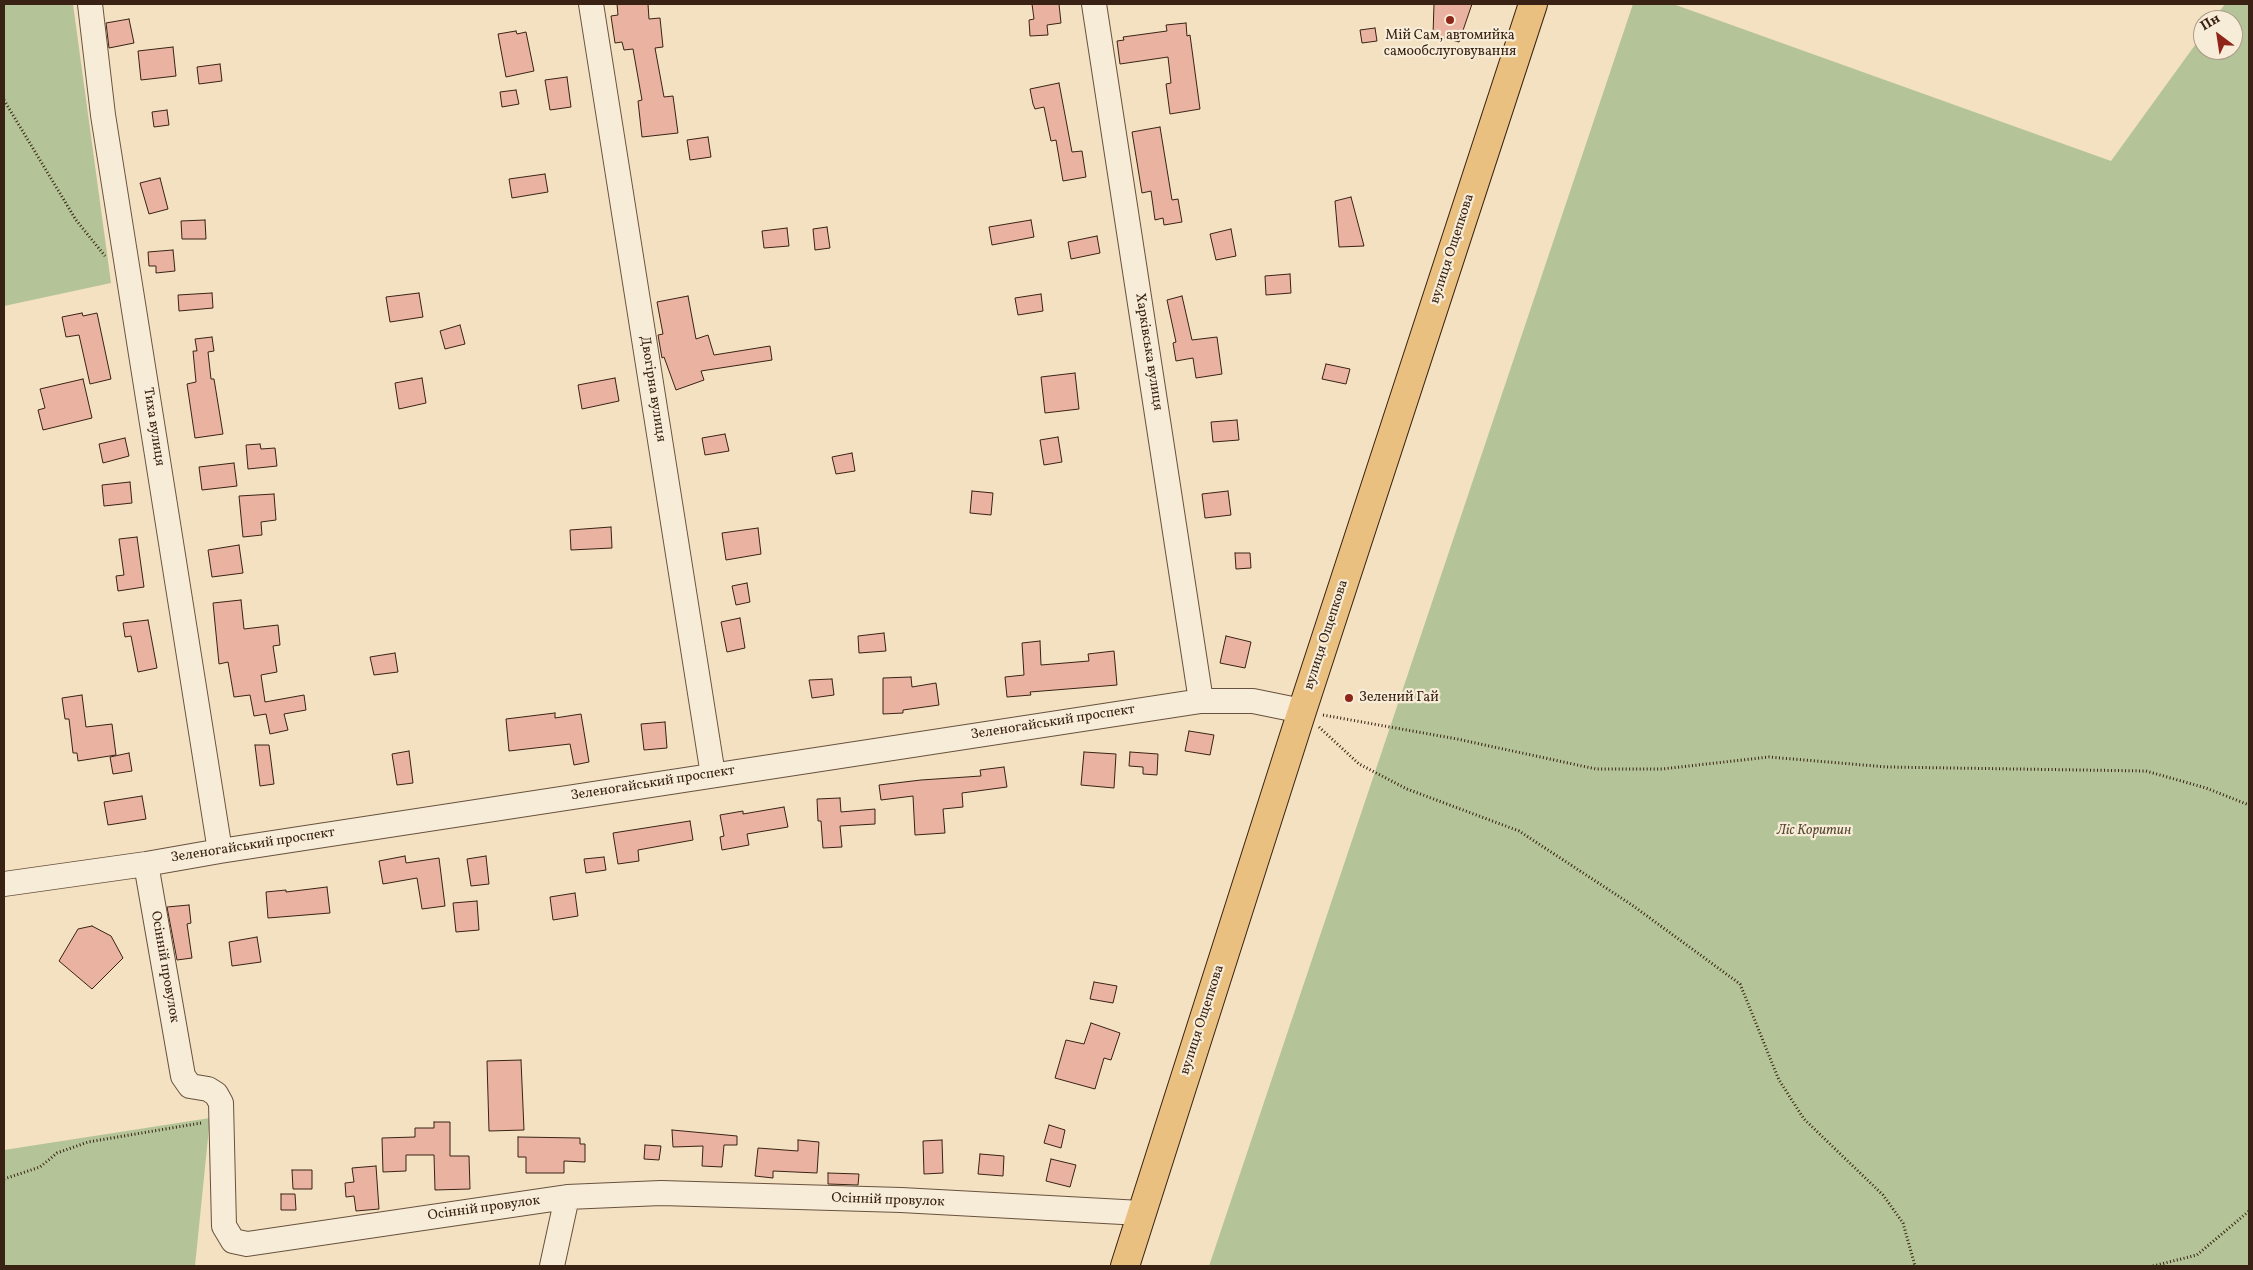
<!DOCTYPE html>
<meta charset="utf-8">
<style>
body{margin:0}
#map{position:relative;width:2253px;height:1270px;overflow:hidden;background:#f3e1c1;font-family:Vollkorn,serif}
canvas{display:block}
.frame{position:absolute;inset:0;border:5px solid #392214;pointer-events:none}
.north{position:absolute;left:2193px;top:10px;width:50px;height:50px;box-sizing:border-box;background:#f7ecd7;border:1px solid #ab9b89;border-radius:50%;rotate:329deg;font-size:14px;font-weight:700;line-height:20px;text-align:center;color:#392214}
.north::after{content:'';display:block;margin:auto;width:18px;height:22px;background:#8f2418;clip-path:polygon(50% 0,100% 100%,50% 72%,0 100%)}
</style>
<div id="map">
<canvas width="2253" height="1270"></canvas>
<div class="frame"></div>
<div class="north">Пн</div>
</div>
<script>
const context = document.querySelector('canvas').getContext('2d');
context.lineJoin = 'round';
function fill(path, color) { context.fillStyle = color; context.fill(path, 'evenodd'); }
const shape = rows => new Path2D(rows.map(r => 'M' + r).join(''));
function stroke(path, color, width, dash) { context.strokeStyle = color; context.lineWidth = width; context.lineCap = dash ? 'butt' : 'round'; context.setLineDash(dash || []); context.stroke(path); }
function write(font, color, halo, rows, align = 'center') {
  context.font = font + ' Vollkorn,serif'; context.lineWidth = 4.5; context.setLineDash([]); context.textBaseline = 'middle'; context.strokeStyle = halo; context.fillStyle = color; for (const [text, x, y, turn = 0] of rows) {
    context.save(); context.translate(x, y); context.rotate((+turn || 0) * Math.PI / 180); context.textAlign = isNaN(turn) ? turn : align; if (halo) context.strokeText(text, 0, 0); context.fillText(text, 0, 0); context.restore();
  }
}
const green = shape([
 [4,4,73,4,111,283,4,306],
 [1633,4,1673,4,2111,161,2203,34,2203,50,2233,50,2233,20,2213,20,2225,4,2249,4,2249,1266,1209,1266],
 [210,1118,195,1266,4,1266,4,1150]
]);
const building = shape([
 [617,4,648,4,649,19,660,18,663,47,655,48,664,97,673,96,678,133,642,137,638,101,642,100,633,49,624,50,622,42,615,43,611,16,618,15,617,4],
 [1032,4,1059,4,1061,23,1047,25,1048,35,1030,36,1029,20,1034,19,1032,4],
 [1434,4,1472,4,1459,42,1433,35,1434,4],
 [129,19,134,43,109,48,106,23,129,19],
 [1186,23,1187,36,1190,35,1200,109,1170,114,1166,84,1171,83,1168,57,1120,64,1117,41,1124,40,1123,37,1167,31,1166,25,1186,23],
 [1375,28,1377,41,1362,43,1360,30,1375,28],
 [516,31,517,34,526,32,534,71,506,77,498,34,516,31],
 [173,47,176,76,141,80,138,51,173,47],
 [220,64,222,81,199,84,197,67,220,64],
 [567,77,571,107,550,110,545,80,567,77],
 [1059,83,1072,152,1082,151,1086,177,1063,181,1056,140,1051,141,1044,107,1035,109,1033,104,1030,89,1059,83],
 [516,90,519,104,502,107,500,92,516,90],
 [167,110,169,125,154,127,152,112,167,110],
 [1160,127,1172,200,1178,199,1182,222,1164,225,1163,218,1155,220,1151,191,1142,193,1132,132,1160,127],
 [708,137,711,157,690,160,687,140,708,137],
 [545,174,548,192,512,198,509,179,545,174],
 [160,178,168,209,149,214,140,183,160,178],
 [1351,197,1364,246,1339,247,1335,201,1351,197],
 [205,220,206,239,182,239,181,221,205,220],
 [1031,220,1034,237,992,245,989,227,1031,220],
 [827,227,830,248,815,250,813,229,827,227],
 [787,228,789,246,764,248,762,231,787,228],
 [1231,229,1236,256,1216,260,1210,234,1231,229],
 [1097,236,1100,253,1071,259,1068,242,1097,236],
 [173,250,175,271,156,273,156,266,149,266,148,252,173,250],
 [1290,274,1291,293,1266,295,1265,276,1290,274],
 [212,293,213,308,179,311,178,295,212,293],
 [419,293,423,317,390,322,386,297,419,293],
 [1041,294,1043,311,1018,315,1015,298,1041,294],
 [688,296,696,339,708,335,714,355,770,346,772,360,701,371,704,380,676,390,664,357,662,358,658,335,663,334,657,302,688,296],
 [1182,296,1192,340,1217,337,1222,374,1196,378,1193,358,1176,361,1173,343,1176,342,1167,300,1182,296],
 [82,313,83,316,97,313,111,379,90,384,79,335,66,337,62,317,82,313],
 [460,325,465,344,445,349,440,331,460,325],
 [212,337,214,351,208,352,211,379,214,379,223,434,195,438,187,384,196,382,193,351,197,351,195,339,212,337],
 [1326,364,1350,369,1346,384,1322,379,1326,364],
 [1075,373,1079,409,1045,413,1041,377,1075,373],
 [422,378,426,403,399,409,395,383,422,378],
 [615,378,619,401,582,409,578,385,615,378],
 [83,379,92,418,43,430,38,410,45,408,40,389,83,379],
 [1237,420,1239,440,1213,442,1211,422,1237,420],
 [725,434,729,451,705,455,702,438,725,434],
 [1058,437,1062,462,1044,465,1040,440,1058,437],
 [125,438,129,456,103,463,99,444,125,438],
 [260,444,261,449,275,448,277,466,248,469,246,445,260,444],
 [852,453,855,471,836,474,832,457,852,453],
 [234,463,237,486,202,490,199,467,234,463],
 [130,482,132,503,104,506,102,485,130,482],
 [972,491,993,493,991,515,970,513,972,491],
 [1228,491,1231,515,1205,518,1202,494,1228,491],
 [274,494,276,520,261,522,262,535,243,537,239,496,274,494],
 [611,527,612,548,571,550,570,530,611,527],
 [758,528,761,554,726,560,722,533,758,528],
 [137,537,144,587,118,591,116,576,124,575,119,539,137,537],
 [239,545,243,573,212,577,208,550,239,545],
 [1235,553,1250,553,1251,568,1236,569,1235,553],
 [747,583,750,602,736,605,732,586,747,583],
 [241,600,244,629,278,625,280,645,273,646,277,672,261,675,265,702,304,695,306,710,284,714,288,730,270,734,266,714,254,716,250,695,234,697,228,662,219,664,213,603,241,600],
 [740,618,745,648,727,652,721,622,740,618],
 [148,620,157,668,138,672,131,636,125,637,123,623,148,620],
 [884,633,886,651,859,653,858,636,884,633],
 [1226,636,1251,642,1245,668,1220,663,1226,636],
 [1040,641,1041,665,1089,661,1088,654,1114,651,1117,685,1030,692,1031,695,1007,697,1005,677,1024,675,1022,643,1040,641],
 [395,653,398,672,374,675,370,657,395,653],
 [911,677,912,687,936,683,939,705,903,710,903,713,883,714,883,678,911,677],
 [832,679,834,695,812,698,809,680,832,679],
 [82,695,86,727,112,724,116,755,78,761,77,753,73,753,69,719,65,719,62,698,82,695],
 [555,713,555,718,581,714,589,762,574,765,570,744,509,751,506,719,555,713],
 [665,722,667,748,644,750,641,724,665,722],
 [1189,731,1214,735,1210,755,1185,751,1189,731],
 [255,745,269,745,274,784,260,786,255,745],
 [409,751,413,783,397,785,392,754,409,751],
 [1084,752,1116,754,1114,788,1081,785,1084,752],
 [1130,752,1158,754,1157,775,1143,774,1143,767,1129,766,1130,752],
 [129,753,132,771,113,774,110,757,129,753],
 [1004,767,1007,787,962,793,963,807,943,809,945,833,915,835,913,796,881,800,879,785,921,780,981,776,980,770,1004,767],
 [142,796,146,819,108,825,104,802,142,796],
 [840,798,841,812,875,809,875,824,840,826,842,847,823,848,821,821,818,821,817,799,840,798],
 [784,807,788,827,747,834,749,845,722,850,720,837,724,836,720,815,743,811,743,814,784,807],
 [690,821,693,840,638,850,639,861,618,864,613,833,690,821],
 [405,856,406,863,439,858,445,906,422,909,417,878,383,884,379,861,405,856],
 [486,856,489,884,471,886,467,859,486,856],
 [604,857,606,870,586,873,584,859,604,857],
 [327,887,330,913,268,918,266,892,286,890,286,892,327,887],
 [575,893,578,916,553,920,550,897,575,893],
 [477,901,479,930,456,932,453,903,477,901],
 [189,905,191,923,187,924,192,958,177,960,167,907,189,905],
 [92,926,111,936,123,958,92,989,59,961,78,929,92,926],
 [257,937,261,962,232,966,229,942,257,937],
 [1094,982,1117,986,1113,1003,1090,999,1094,982],
 [1091,1023,1120,1033,1111,1060,1104,1058,1095,1089,1055,1078,1066,1040,1084,1044,1091,1023],
 [521,1060,524,1130,489,1131,487,1061,521,1060],
 [434,1122,450,1122,450,1156,469,1156,470,1189,435,1190,434,1155,406,1155,406,1171,383,1172,382,1138,415,1137,415,1128,434,1128,434,1122],
 [1049,1125,1065,1130,1061,1148,1044,1143,1049,1125],
 [672,1130,737,1136,737,1145,724,1145,722,1167,702,1166,703,1146,673,1147,672,1130],
 [518,1137,580,1138,580,1144,585,1144,585,1162,564,1161,564,1173,526,1173,526,1157,518,1157,518,1137],
 [798,1140,819,1142,817,1173,773,1171,773,1178,755,1176,758,1148,798,1151,798,1140],
 [942,1140,943,1173,924,1174,923,1141,942,1140],
 [645,1145,661,1146,659,1160,644,1159,645,1145],
 [980,1154,1004,1156,1003,1176,978,1174,980,1154],
 [1051,1159,1076,1165,1070,1187,1046,1181,1051,1159],
 [376,1166,379,1209,356,1211,354,1196,346,1197,345,1183,354,1182,352,1168,376,1166],
 [292,1170,312,1170,312,1189,293,1189,292,1170],
 [828,1173,859,1174,858,1185,828,1184,828,1173],
 [281,1194,295,1194,296,1210,281,1210,281,1194]
]);
const path = shape([
 [4,100,76,220,105,256],
 [1323,715,1457,739,1596,769,1662,769,1769,757,1887,767,2146,771,2206,788,2249,805],
 [1319,727,1359,764,1407,789,1519,831,1632,905,1740,984,1779,1080,1804,1119,1883,1195,1903,1223,1915,1266],
 [4,1179,40,1167,57,1153,88,1142,201,1123],
 [2153,1266,2197,1255,2249,1211]
]);
const minor = shape([
 [90,4,103,115,220,851],
 [591,4,713,775],
 [1094,4,1201,701],
 [146,864,183,1076,190,1086,208,1089,216,1094,221,1103,224,1226,233,1241,247,1244,567,1197,661,1193,901,1200,1141,1213],
 [4,884,146,864,220,851,1201,701,1253,701,1302,711],
 [552,1266,567,1197]
]);
const highway = shape([
 [1125,1266,1302,711,1533,4]
]);
const markers = [
 [1450,20,5,"#8f2418"],
 [1349,698,5,"#8f2418"]
];
const poiNames = [
 ["Мій Сам, автомийка",1450,36],
 ["самообслуговування",1450,52],
 ["Зелений Гай",1359,698,"left"]
];
const streetNames = [
 ["вулиця Ощепкова",1453,249,-72],
 ["Харківська вулиця",1148,352,81],
 ["Двогірна вулиця",652,389,81],
 ["Тиха вулиця",153,427,81],
 ["вулиця Ощепкова",1327,635,-72],
 ["Зеленогайський проспект",1053,723,-9],
 ["Зеленогайський проспект",653,784,-9],
 ["Зеленогайський проспект",253,846,-9],
 ["Осінній провулок",164,967,80],
 ["вулиця Ощепкова",1203,1020,-72],
 ["Осінній провулок",888,1201,2],
 ["Осінній провулок",484,1209,-8]
];
const parkNames = [
 ["Ліс Коритин",1814,831]
];
fill(green, '#b4c498');
fill(building, '#e9b2a1');
stroke(building, '#392214', 1);
stroke(minor, '#68523f', 26);
stroke(highway, '#392214', 30);
stroke(path, '#392214', 3, [1, 2.5]);
stroke(minor, '#f7ecd7', 24);
stroke(highway, '#eac080', 28);
for (const [x, y, r, color] of markers) { const dot = new Path2D(); dot.arc(x, y, r, 0, 2 * Math.PI); context.fillStyle = color; context.fill(dot); stroke(dot, '#f7ecd7', 2); }
write('14px', '#392214', '#f7ecd7', poiNames);
write('14px', '#392214', '#f7ecd7', streetNames);
write('italic 14px', '#584a35', '#f7ecd7', parkNames);
</script>
